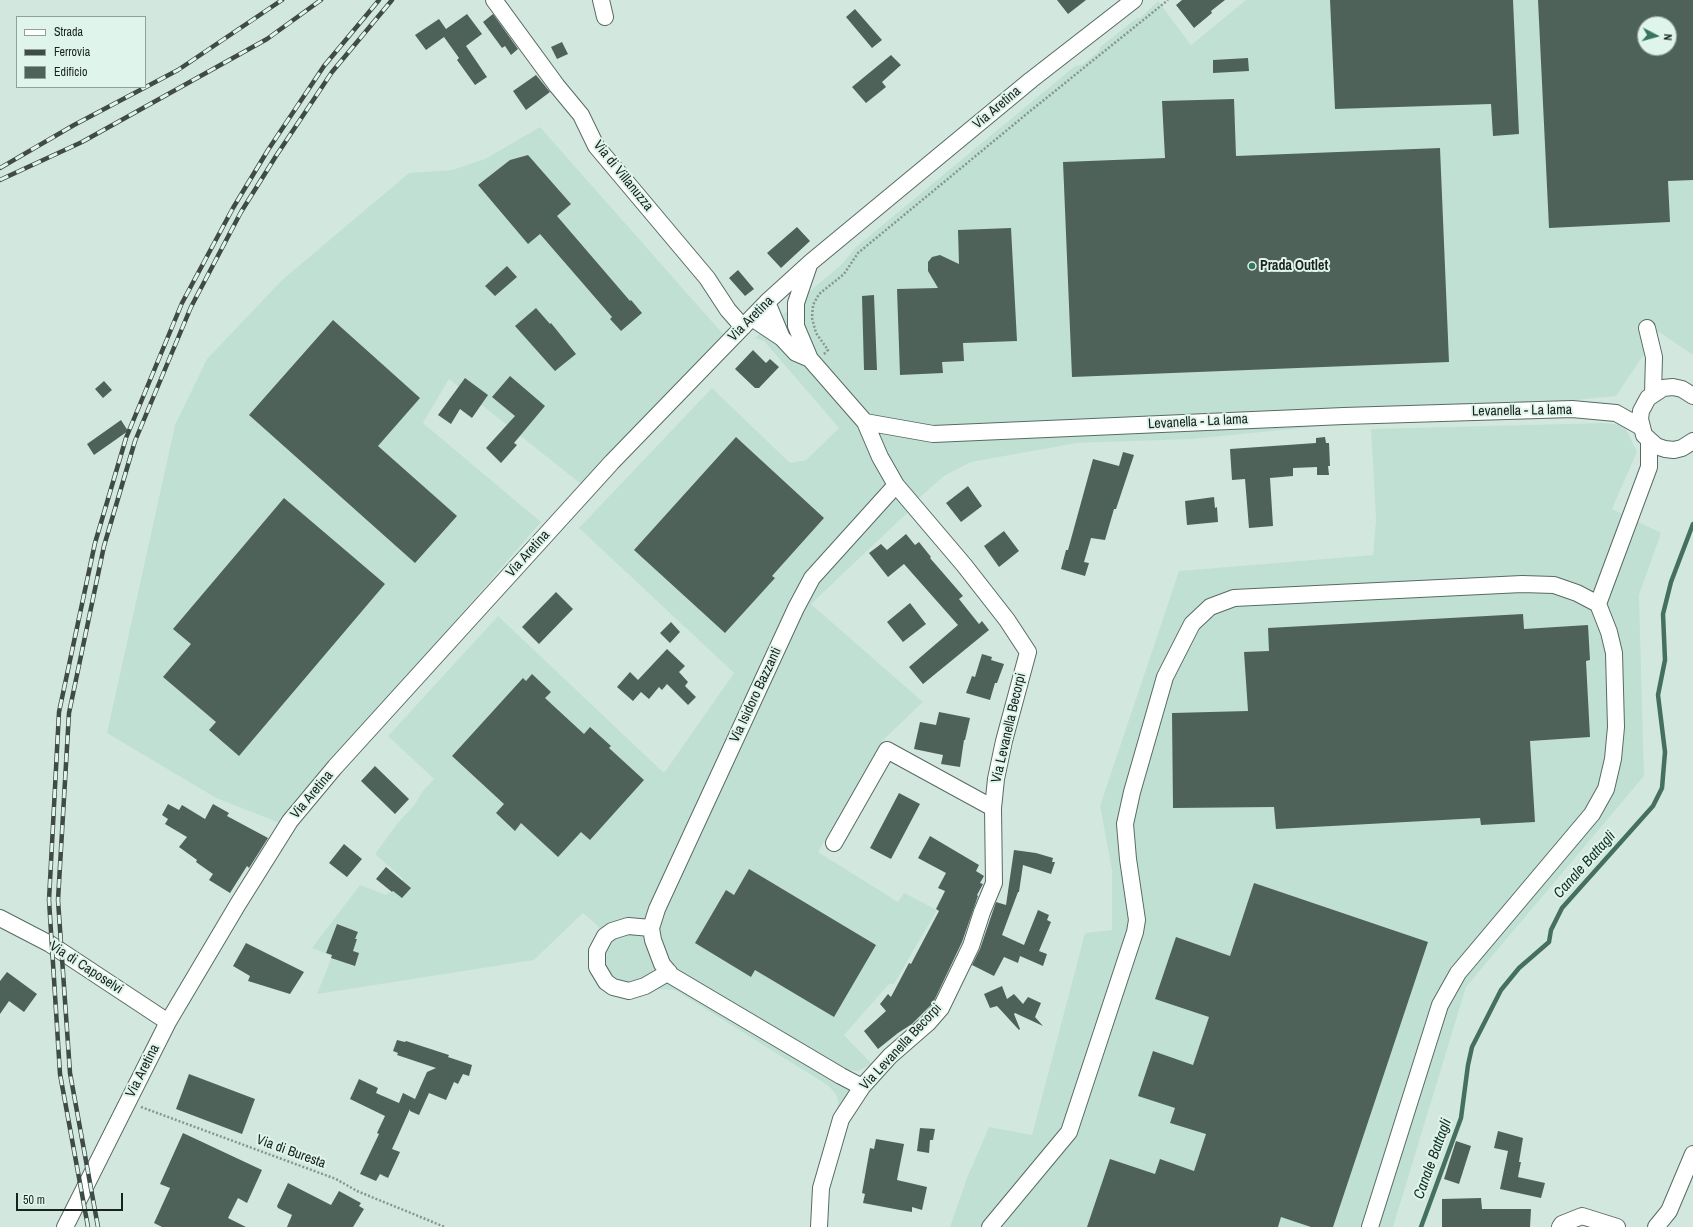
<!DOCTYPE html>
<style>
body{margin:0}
#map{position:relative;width:1693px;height:1227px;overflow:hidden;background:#d2e8df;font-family:"Archivo Narrow",sans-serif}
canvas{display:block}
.legend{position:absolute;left:16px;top:16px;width:130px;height:72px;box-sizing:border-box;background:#dff5ec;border:1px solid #90a19a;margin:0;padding:5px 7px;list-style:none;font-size:12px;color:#1a221f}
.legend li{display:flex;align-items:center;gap:8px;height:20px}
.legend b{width:20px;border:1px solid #90a19a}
.north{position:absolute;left:1637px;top:16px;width:40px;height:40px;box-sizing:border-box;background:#dff5ec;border:1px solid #90a19a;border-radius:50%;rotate:96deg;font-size:11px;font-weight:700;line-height:16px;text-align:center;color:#1a221f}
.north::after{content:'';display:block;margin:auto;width:14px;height:18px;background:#387561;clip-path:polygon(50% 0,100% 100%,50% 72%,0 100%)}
.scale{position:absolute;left:16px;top:1193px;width:107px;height:18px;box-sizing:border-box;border:2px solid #1a221f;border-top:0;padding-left:5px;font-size:12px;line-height:14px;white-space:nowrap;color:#1a221f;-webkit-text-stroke:3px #dff5ec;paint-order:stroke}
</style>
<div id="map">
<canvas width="1693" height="1227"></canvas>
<ul class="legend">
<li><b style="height:5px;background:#fff"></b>Strada</li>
<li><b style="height:5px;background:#404b47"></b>Ferrovia</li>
<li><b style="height:11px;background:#4f625a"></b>Edificio</li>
</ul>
<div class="north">N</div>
<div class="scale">50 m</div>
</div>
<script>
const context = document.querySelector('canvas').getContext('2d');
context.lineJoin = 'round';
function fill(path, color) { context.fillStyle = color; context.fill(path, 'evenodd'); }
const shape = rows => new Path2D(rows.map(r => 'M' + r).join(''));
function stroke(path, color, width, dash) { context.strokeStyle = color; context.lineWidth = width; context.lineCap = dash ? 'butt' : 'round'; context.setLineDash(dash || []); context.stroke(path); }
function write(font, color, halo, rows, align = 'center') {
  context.font = font + ' "Archivo Narrow",sans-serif'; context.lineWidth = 4; context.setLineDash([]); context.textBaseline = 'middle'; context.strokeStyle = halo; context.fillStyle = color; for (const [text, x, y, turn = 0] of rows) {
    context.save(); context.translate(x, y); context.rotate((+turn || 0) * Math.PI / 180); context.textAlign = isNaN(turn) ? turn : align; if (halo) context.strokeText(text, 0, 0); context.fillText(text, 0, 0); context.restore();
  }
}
const built = shape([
 [1246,0,1693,0,1693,355,1659,332,1616,396,1193,439,1077,443,971,462,944,476,919,498,907,513,811,604,923,702,882,741,818,852,898,902,904,893,937,910,894,984,889,984,844,1035,872,1064,858,1071,848,1070,852,1090,834,1125,838,1103,837,1096,829,1086,675,990,653,989,628,998,618,997,611,994,590,954,591,943,600,928,583,913,534,960,317,994,332,956,312,948,360,885,386,895,389,892,392,893,403,879,375,854,397,824,415,804,422,792,434,779,388,736,498,616,664,773,734,673,579,528,712,388,790,463,806,460,839,428,764,341,755,338,842,264,856,247,1075,66,1082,65,1099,51,1100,47,1137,18,1140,18,1158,1,1191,45],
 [1645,24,1669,24,1669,48,1645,48],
 [540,127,723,334,581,484,449,379,423,423,541,522,280,823,216,798,107,733,175,425,207,359,282,280,409,173,452,170,485,159],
 [1602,423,1624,425,1637,452,1612,509,1661,533,1639,595,1644,776,1466,987,1393,1227,950,1227,967,1178,989,1127,1032,1135,1085,933,1112,930,1112,870,1100,806,1179,571,1373,555,1376,520,1371,429]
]);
const stream = shape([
 [1421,1227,1461,1118,1468,1065,1472,1047,1501,990,1519,968,1549,942,1551,930,1562,908,1653,806,1662,788,1665,752,1658,695,1665,660,1663,614,1671,582,1693,524]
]);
const building = shape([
 [1057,0,1086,0,1068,14],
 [1182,0,1225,0,1211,11,1212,13,1194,28,1176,5],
 [1330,0,1513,0,1519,134,1493,136,1491,104,1335,109],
 [1538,0,1693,0,1693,180,1668,181,1670,222,1549,228],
 [1645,24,1669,24,1669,48,1645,48],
 [855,9,882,40,872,48,846,17],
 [467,14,482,34,466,46,487,77,475,85,457,60,459,58,444,37,426,50,415,35,439,19,446,29],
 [493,14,518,49,511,55,505,46,502,48,483,22],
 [562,42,568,54,557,59,551,47],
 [891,55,901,65,882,82,886,87,866,103,852,87],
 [1248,58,1249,71,1213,73,1213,60],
 [536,75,550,92,526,110,513,91],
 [1234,99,1236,156,1440,148,1449,362,1072,377,1063,162,1165,158,1162,101],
 [528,155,571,204,557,216,630,301,631,300,642,313,621,331,610,319,612,317,540,234,528,244,478,185,510,160],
 [797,227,810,241,781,268,767,253],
 [1011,228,1017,341,963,343,964,361,942,362,943,373,900,375,897,289,938,288,928,271,928,262,932,257,940,255,959,264,958,230],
 [507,266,517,277,495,296,485,286],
 [738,270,754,289,745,296,729,278],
 [874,295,877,370,864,370,862,296],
 [536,308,550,324,551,323,576,354,555,371,515,326],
 [333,320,420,398,378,446,457,516,415,563,249,415],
 [753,350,766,363,770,359,779,367,759,388,755,388,735,369],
 [510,376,545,406,514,443,517,445,501,463,486,448,515,416,492,397],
 [465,378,488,395,472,418,460,409,451,424,438,415],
 [104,381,112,390,103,398,95,389],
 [121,420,128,431,94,455,87,444],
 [736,437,824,518,772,576,775,578,725,633,634,550],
 [1325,437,1326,443,1329,443,1330,466,1328,466,1329,475,1317,475,1317,467,1293,468,1293,476,1270,478,1273,526,1249,528,1245,479,1232,480,1230,449,1316,443,1316,438],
 [1123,452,1134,455,1116,509,1114,509,1105,540,1091,538,1084,562,1089,563,1085,576,1061,569,1066,550,1068,550,1093,459,1119,466],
 [968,486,982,506,961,522,946,503],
 [1214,497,1215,508,1217,507,1218,522,1187,525,1185,501],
 [284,498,385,584,239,756,209,730,216,722,163,677,191,644,173,629],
 [1004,531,1019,551,999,567,984,546],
 [906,534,915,545,919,542,931,557,930,558,963,596,959,599,979,624,982,621,989,630,923,684,909,667,958,625,904,564,888,577,869,553,881,544,887,550],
 [556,592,573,609,539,644,522,627],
 [910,603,926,624,903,642,887,622],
 [1523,614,1524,629,1588,625,1590,660,1586,661,1590,737,1530,741,1535,822,1481,825,1480,818,1276,829,1274,807,1173,808,1172,713,1248,711,1244,652,1269,651,1268,628],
 [671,622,680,632,670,643,660,633],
 [667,649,685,666,679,672,688,682,685,686,696,697,688,705,667,684,662,690,659,687,649,699,641,692,633,701,617,687,630,672,638,680],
 [982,654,992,657,991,660,1004,664,997,683,995,683,990,700,966,693,972,676,975,677],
 [532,674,551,692,545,698,584,734,590,727,611,746,609,748,644,780,590,840,581,832,558,857,521,823,515,831,496,813,504,804,452,756,523,678,526,681],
 [939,712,970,718,965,740,964,740,960,767,941,764,943,755,914,749,920,722,936,725],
 [375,766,409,799,395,814,361,781],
 [899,793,920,804,891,859,870,848],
 [168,804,179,810,182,805,205,819,213,804,229,813,227,816,268,838,249,868,247,866,230,893,209,880,213,874,196,862,197,860,179,847,187,837,165,824,168,819,162,815],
 [930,836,979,865,976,871,984,876,980,883,983,884,977,895,978,896,962,942,933,1003,912,1024,898,1033,878,1049,864,1031,886,1011,880,1004,888,994,891,997,909,963,911,964,939,911,936,909,945,891,938,888,946,873,918,858],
 [344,844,362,859,347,877,329,863],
 [1014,850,1036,853,1053,858,1052,862,1055,862,1051,874,1023,865,1019,892,1018,892,1002,935,1024,945,1038,910,1049,915,1047,920,1051,922,1039,951,1047,954,1043,966,1020,956,1018,963,1004,957,994,976,972,965,980,949,996,902,1006,905],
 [386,867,411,888,402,898,393,891,392,892,376,879],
 [749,869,876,945,834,1017,755,970,751,977,695,943,726,890,734,895],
 [1254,883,1428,942,1333,1227,1311,1227,1281,1217,1278,1227,1087,1227,1110,1159,1155,1174,1160,1159,1194,1171,1206,1134,1170,1123,1175,1108,1138,1096,1153,1051,1193,1065,1209,1017,1155,999,1176,937,1230,956],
 [337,924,358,932,355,939,357,939,353,951,359,953,355,966,331,958,332,955,326,953],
 [246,943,304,972,290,994,248,981,250,976,233,966],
 [7,972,37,994,24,1012,9,1001,0,1014,0,981],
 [1002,986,1007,999,1014,994,1023,1004,1028,997,1041,1003,1035,1017,1043,1026,1015,1013,1014,1014,1020,1029,1019,1030,997,1006,990,1008,984,994],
 [397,1040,405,1042,406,1041,449,1055,448,1057,472,1065,469,1076,463,1074,458,1084,454,1082,446,1100,429,1093,419,1115,410,1111,410,1109,392,1149,400,1152,388,1178,380,1174,376,1181,360,1174,379,1134,377,1133,385,1116,350,1099,359,1079,378,1088,376,1093,399,1103,403,1093,415,1099,427,1072,436,1068,397,1055,398,1053,393,1051],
 [189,1074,255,1099,242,1134,176,1109],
 [920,1128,935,1129,933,1140,930,1140,929,1153,917,1151],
 [1498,1131,1523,1138,1519,1162,1521,1162,1518,1177,1545,1183,1541,1198,1500,1189,1508,1151,1494,1148],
 [183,1133,262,1170,247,1203,238,1198,228,1218,246,1227,162,1227,154,1223,170,1188,160,1184],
 [876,1139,904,1144,897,1180,927,1187,922,1210,912,1207,912,1212,900,1210,863,1203,865,1194,862,1193,870,1148,874,1149],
 [1456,1141,1471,1146,1459,1184,1444,1179],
 [288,1183,331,1205,339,1191,361,1203,359,1206,364,1209,353,1227,287,1227,292,1215,278,1208,277,1206],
 [1481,1198,1482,1209,1531,1209,1530,1227,1442,1227,1442,1199]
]);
const path = shape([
 [824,354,828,350,816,333,812,318,813,305,819,294,844,274,858,253,1029,112,1168,0],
 [141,1107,336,1179,357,1191,445,1227]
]);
const minor = shape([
 [494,0,557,86,581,115,596,146,707,278,728,310,743,327],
 [601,0,605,17],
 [809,265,796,303,796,326,810,359,865,422,933,434,1344,416,1572,409,1616,413,1641,427],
 [767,302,782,338],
 [752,318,782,338,796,353,810,359],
 [1647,328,1654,357,1653,393],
 [1693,396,1682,389,1673,387,1663,388,1648,398,1641,411,1640,419,1644,435,1656,446,1665,449,1674,450,1682,448,1693,441],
 [1598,604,1649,467,1649,441],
 [834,843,887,750,993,808],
 [0,918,50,944,168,1022],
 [651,928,628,926,612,931,605,936,597,951,597,967,606,982,613,987,629,991,645,986,669,972],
 [862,1087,841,1076,672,976,662,964,653,940,651,928,657,909,796,608,812,578,896,485],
 [65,1227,168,1022,238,904,290,821,335,767,612,462,767,302,811,262,1031,80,1134,0],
 [819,1227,821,1188,841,1119,862,1087,890,1056,928,1023,941,1008,971,946,982,912,994,883,993,808,996,779,1004,741,1028,652,1007,620,964,565,896,485,880,457,865,422],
 [990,1227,1069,1132,1135,932,1137,920,1128,859,1125,824,1132,792,1165,677,1192,624,1210,607,1234,598,1522,584,1554,585,1577,593,1598,604,1609,632,1614,653,1616,727,1613,759,1606,789,1592,814,1458,973,1440,1005,1370,1227],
 [1560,1227,1562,1224,1582,1216,1617,1227],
 [1656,1227,1669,1211,1693,1154]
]);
const rail = shape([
 [0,168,74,125,178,70,282,0],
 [0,180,82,142,267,39,321,0],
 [88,1227,60,1074,49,900,59,712,95,543,126,438,182,303,233,208,268,150,324,66,379,0],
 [98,1227,70,1073,58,900,69,713,104,546,135,441,191,307,241,212,276,156,332,72,392,0]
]);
const markers = [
 [1252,266,4,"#387561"]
];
const streetNames = [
 ["Via Aretina",997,108,-40],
 ["Via di Villanuzza",623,176,51],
 ["Via Aretina",751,319,-45],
 ["Levanella - La lama",1522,411,-1],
 ["Levanella - La lama",1198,422,-3],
 ["Via Aretina",528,554,-48],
 ["Via Isidoro Bazzanti",756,695,-65],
 ["Via Levanella Becorpi",1009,728,-77],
 ["Via Aretina",312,795,-50],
 ["Via di Caposelvi",86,968,33],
 ["Via Levanella Becorpi",901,1047,-47],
 ["Via Aretina",143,1071,-63],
 ["Via di Buresta",291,1152,20]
];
const poiNames = [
 ["Prada Outlet",1260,266]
];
const waterNames = [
 ["Canale Battagli",1585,865,-48],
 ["Canale Battagli",1433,1159,-70]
];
fill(built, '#c1e0d4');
stroke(stream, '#457061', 4.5);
fill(building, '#4f625a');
stroke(minor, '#576b63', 18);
stroke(path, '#86968f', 2.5, [2, 2]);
stroke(minor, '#fff', 16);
stroke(rail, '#404b47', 4.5);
stroke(rail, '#dff5ec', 3, [9]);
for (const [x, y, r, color] of markers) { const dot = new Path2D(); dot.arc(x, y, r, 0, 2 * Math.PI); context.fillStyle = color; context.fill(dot); stroke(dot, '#dff5ec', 1.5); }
write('14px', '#1a221f', '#dff5ec', streetNames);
write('bold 14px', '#1a221f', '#dff5ec', poiNames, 'left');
write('italic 15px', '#122f26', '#dff5ec', waterNames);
</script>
